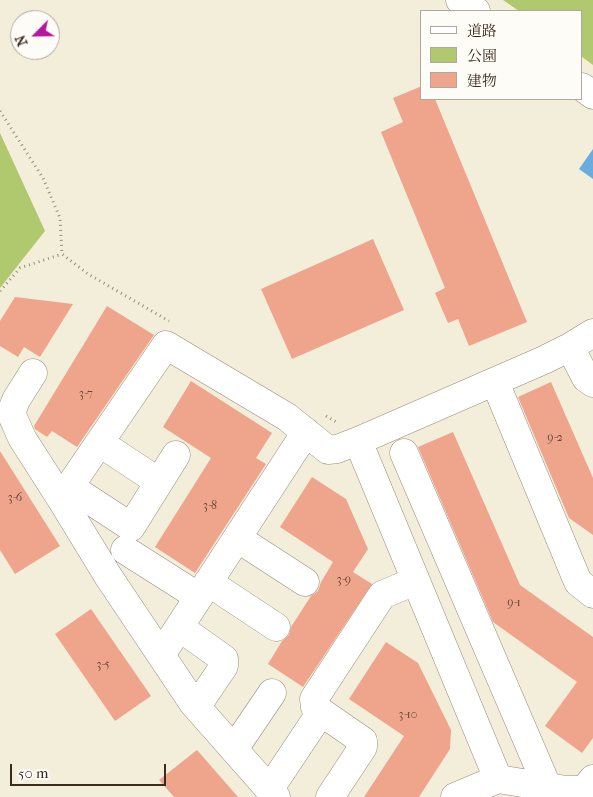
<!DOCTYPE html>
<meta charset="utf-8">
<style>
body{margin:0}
#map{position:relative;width:593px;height:797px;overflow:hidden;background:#f3eeda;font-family:"IM FELL French Canon","Noto Serif JP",serif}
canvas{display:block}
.legend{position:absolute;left:420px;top:10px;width:162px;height:90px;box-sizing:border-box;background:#fdfcf7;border:1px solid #afa8a0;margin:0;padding:6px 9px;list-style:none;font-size:15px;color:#3b2a1e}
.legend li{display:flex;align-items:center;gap:10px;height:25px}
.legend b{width:25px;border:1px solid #afa8a0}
.north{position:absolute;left:10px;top:10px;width:50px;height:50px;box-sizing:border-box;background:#fdfcf7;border:1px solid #afa8a0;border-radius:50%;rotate:247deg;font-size:14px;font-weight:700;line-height:20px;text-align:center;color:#3b2a1e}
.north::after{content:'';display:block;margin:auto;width:18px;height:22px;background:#b5179e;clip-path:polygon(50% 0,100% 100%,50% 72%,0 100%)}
.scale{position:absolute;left:10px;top:764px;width:156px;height:22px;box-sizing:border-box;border:2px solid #3b2a1e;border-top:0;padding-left:6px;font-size:15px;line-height:18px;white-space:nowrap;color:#3b2a1e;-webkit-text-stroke:4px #fdfcf7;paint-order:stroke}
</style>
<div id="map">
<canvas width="593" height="797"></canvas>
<ul class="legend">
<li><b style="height:6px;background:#fff"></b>道路</li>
<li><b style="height:14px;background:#b0c96f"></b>公園</li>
<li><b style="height:14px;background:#efa48c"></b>建物</li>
</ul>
<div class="north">N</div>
<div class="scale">50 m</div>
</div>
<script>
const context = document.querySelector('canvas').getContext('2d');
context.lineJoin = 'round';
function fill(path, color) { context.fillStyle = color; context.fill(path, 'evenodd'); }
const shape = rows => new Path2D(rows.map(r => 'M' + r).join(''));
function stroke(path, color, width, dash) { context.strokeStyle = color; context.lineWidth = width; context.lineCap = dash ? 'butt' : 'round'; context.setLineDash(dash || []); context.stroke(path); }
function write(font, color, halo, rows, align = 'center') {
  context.font = font + ' "IM FELL French Canon",serif'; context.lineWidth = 4; context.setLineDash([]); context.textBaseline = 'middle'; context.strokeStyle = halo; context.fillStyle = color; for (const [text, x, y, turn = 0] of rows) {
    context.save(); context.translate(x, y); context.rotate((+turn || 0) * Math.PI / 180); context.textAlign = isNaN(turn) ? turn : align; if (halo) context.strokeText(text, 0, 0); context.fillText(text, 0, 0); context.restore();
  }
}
const green = shape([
 [503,0,593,0,593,65,582,57,582,11,519,11],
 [0,133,45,231,0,288]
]);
const water = shape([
 [593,149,593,179,579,169]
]);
const building = shape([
 [422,86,422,99,435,99,527,322,469,346,458,319,448,323,435,293,445,288,381,132,403,122,393,98],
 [373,239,404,310,292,359,261,289],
 [15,297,73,304,40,357,24,347,18,357,0,346,0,321],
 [107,306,154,335,77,447,52,431,47,437,35,429,34,426],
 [191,381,272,433,256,458,266,464,195,573,155,547,211,458,163,427],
 [551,382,593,478,593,535,569,518,518,397],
 [453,432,520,585,593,637,593,738,582,753,545,726,577,682,493,622,418,447],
 [0,451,60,546,15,574,0,550],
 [312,477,346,499,368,549,353,572,372,584,303,687,268,664,282,641,289,635,291,627,311,596,318,591,321,582,333,562,280,527],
 [91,609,151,696,115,721,55,634],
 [386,642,418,663,451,730,450,749,419,797,364,797,404,736,349,699],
 [197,750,238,797,174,797,159,780]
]);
const path = shape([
 [0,111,43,178,60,218,62,254,88,274,169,321],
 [0,291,20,268,62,254],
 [326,416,338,423]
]);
const minor = shape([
 [460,0,476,11],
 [582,87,593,95],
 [593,333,570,347,544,360,358,441,498,779,566,790,584,790,593,779],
 [570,347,586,378,593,383],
 [33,373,16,400,11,413,22,438,61,499],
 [495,382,578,582,593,594],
 [100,443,159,482],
 [404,453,547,786],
 [70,487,131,527,176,455],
 [237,538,305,582],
 [125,550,199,597],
 [208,582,276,627],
 [179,627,224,659,224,666,197,706],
 [161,655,306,432],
 [321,712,363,741,363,747,330,797],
 [234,749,272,693],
 [269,790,321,712,315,707,314,699,382,595,415,581],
 [276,797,193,703,108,576,61,499,166,345,287,417,328,450,337,449,358,441],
 [455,797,498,779]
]);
const numberNames = [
 ["3-7",86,394],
 ["9-2",555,438],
 ["3-6",15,498],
 ["3-8",210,506],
 ["3-9",344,580],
 ["9-1",514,603],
 ["3-5",103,665],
 ["3-10",408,715]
];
fill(green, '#b0c96f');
fill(water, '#6bacdf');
fill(building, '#efa48c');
stroke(minor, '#978c7c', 29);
stroke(path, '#978c7c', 3, [1, 4]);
stroke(minor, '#fff', 28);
write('12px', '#68483a', null, numberNames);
</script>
